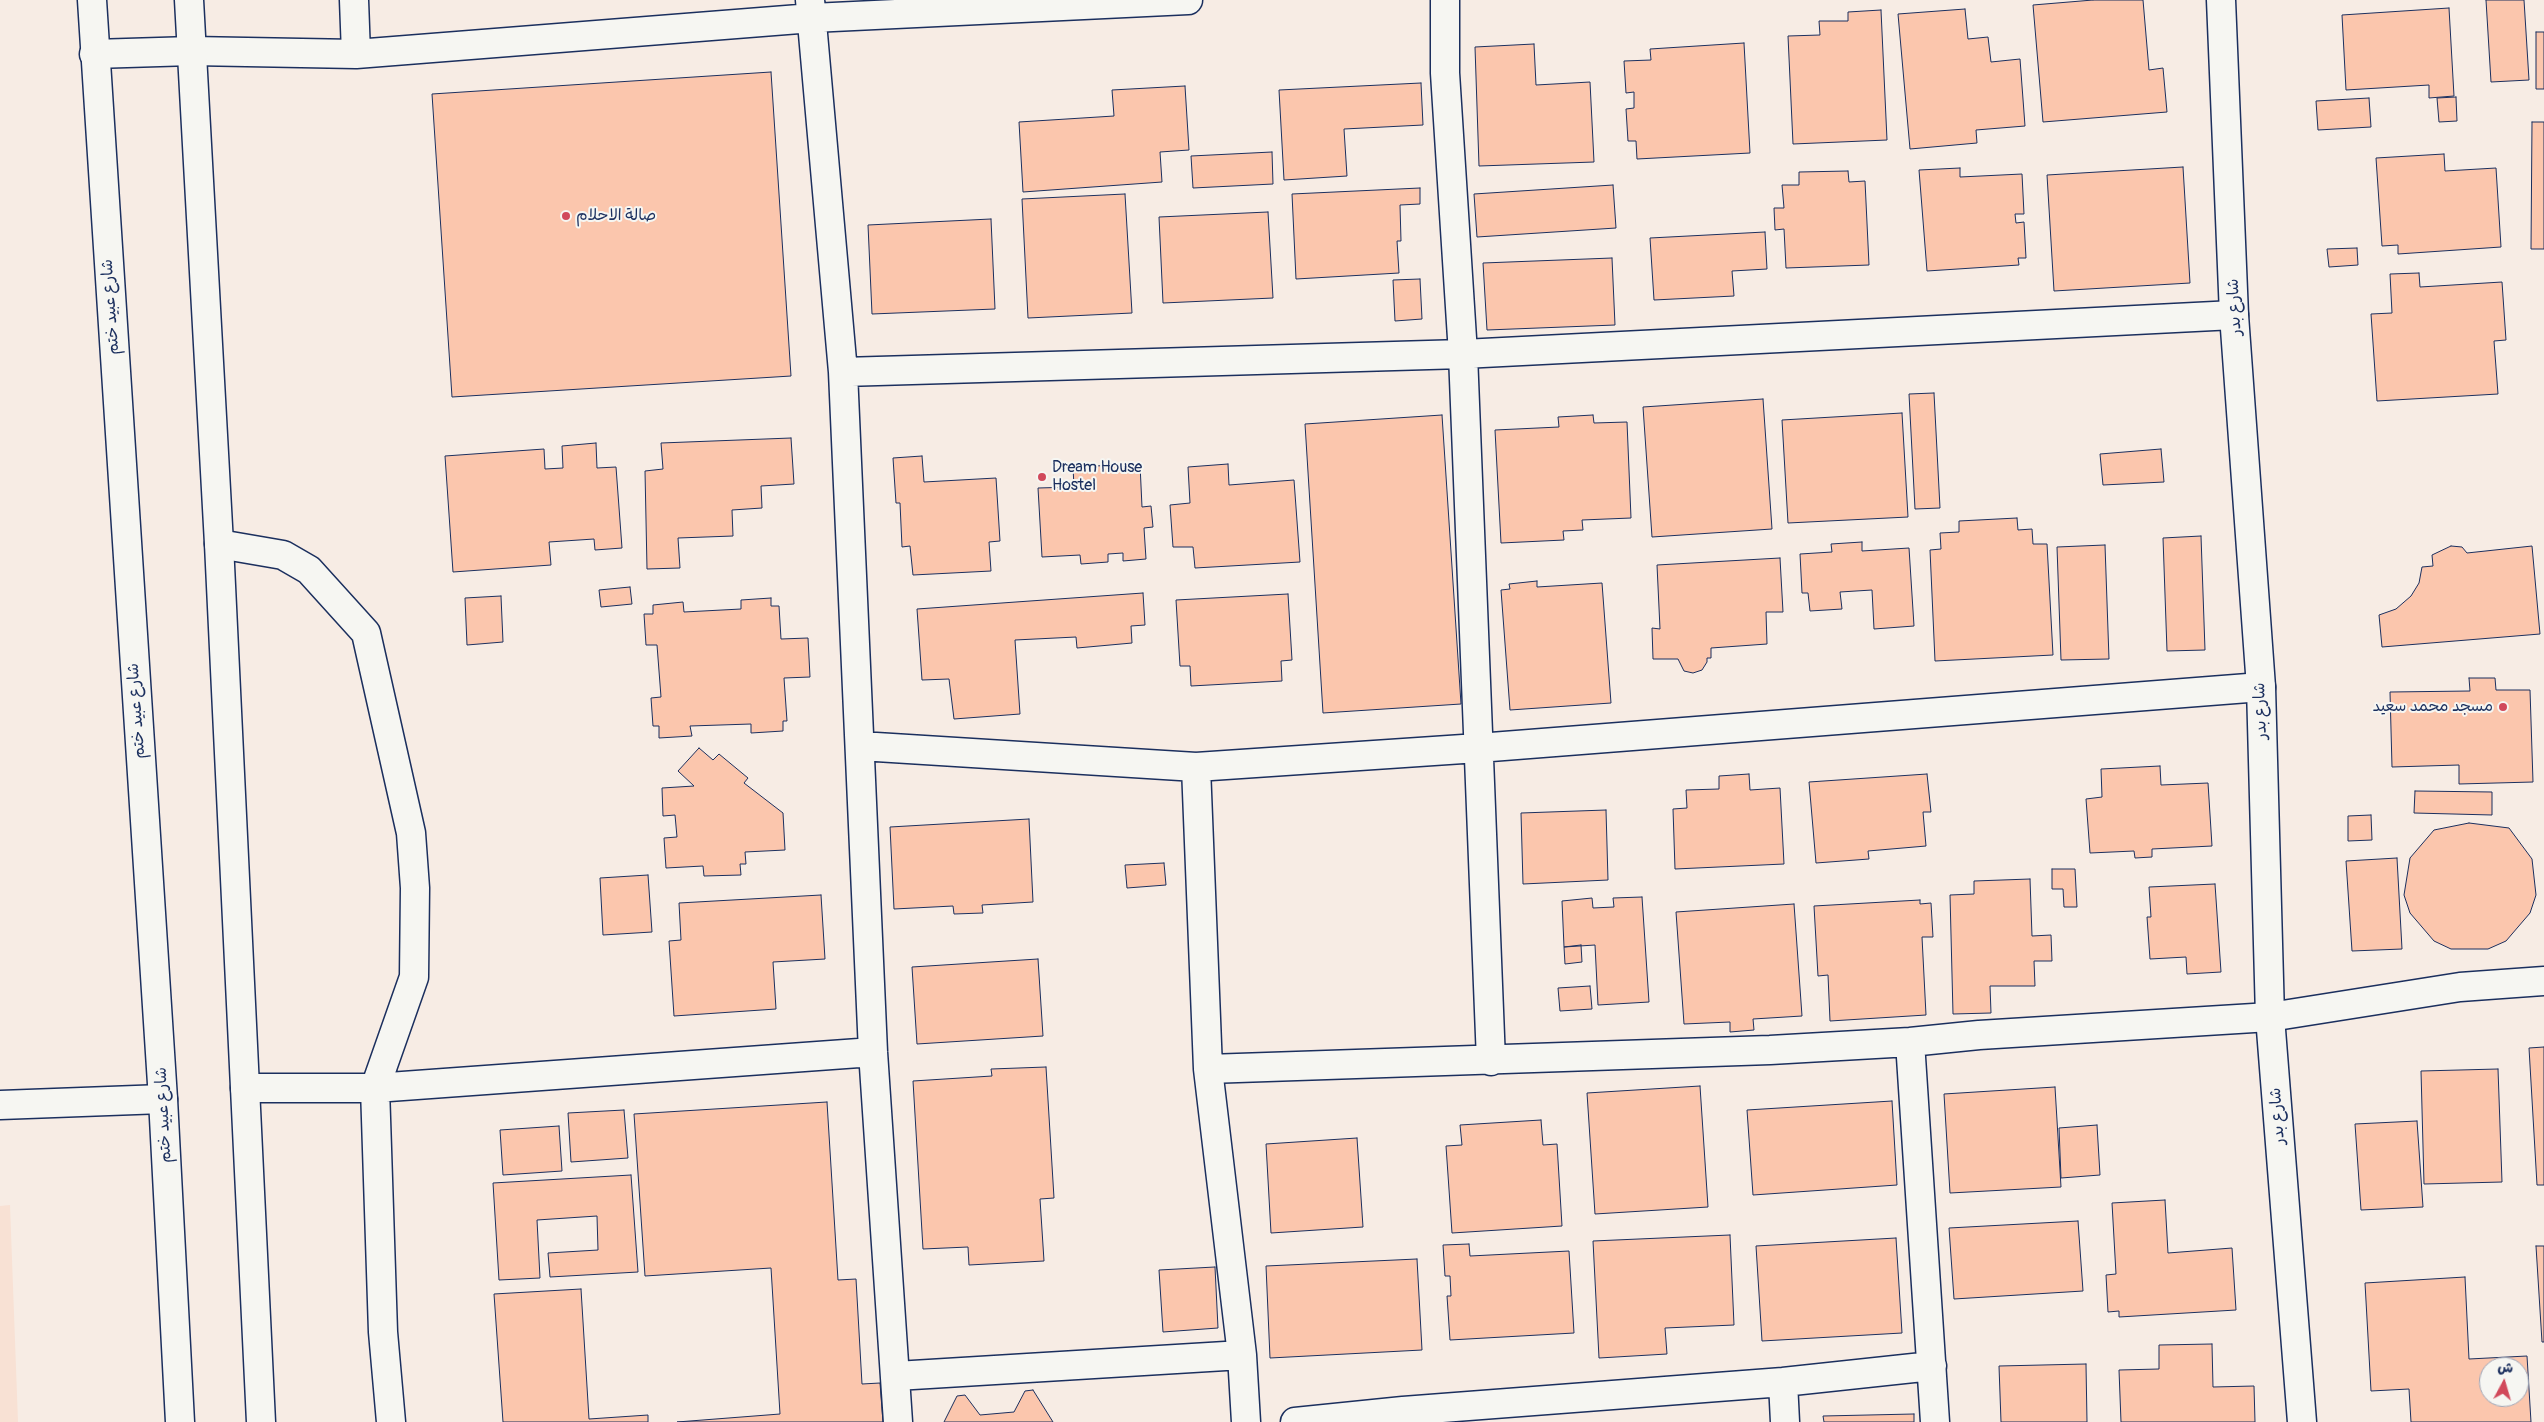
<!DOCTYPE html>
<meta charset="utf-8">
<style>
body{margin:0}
#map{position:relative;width:2544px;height:1422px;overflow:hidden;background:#f7ece4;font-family:Pangolin,"Playpen Sans Arabic",sans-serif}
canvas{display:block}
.north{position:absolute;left:2479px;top:1357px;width:50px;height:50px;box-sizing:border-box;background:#f6f6f2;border:1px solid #9ea6b7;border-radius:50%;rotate:6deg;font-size:14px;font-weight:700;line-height:20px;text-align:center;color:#1b2f5e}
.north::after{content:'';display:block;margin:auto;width:18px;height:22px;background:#d1495b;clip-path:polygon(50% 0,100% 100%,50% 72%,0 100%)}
</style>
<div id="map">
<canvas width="2544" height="1422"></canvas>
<div class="north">ش</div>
</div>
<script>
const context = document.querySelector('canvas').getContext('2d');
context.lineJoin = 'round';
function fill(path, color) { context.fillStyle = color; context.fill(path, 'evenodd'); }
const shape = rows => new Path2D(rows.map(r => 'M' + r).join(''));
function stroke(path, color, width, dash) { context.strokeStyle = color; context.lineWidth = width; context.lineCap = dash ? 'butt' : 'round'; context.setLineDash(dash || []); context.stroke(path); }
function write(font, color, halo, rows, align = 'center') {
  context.font = font + ' Pangolin,"Playpen Sans Arabic",sans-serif'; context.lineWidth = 4; context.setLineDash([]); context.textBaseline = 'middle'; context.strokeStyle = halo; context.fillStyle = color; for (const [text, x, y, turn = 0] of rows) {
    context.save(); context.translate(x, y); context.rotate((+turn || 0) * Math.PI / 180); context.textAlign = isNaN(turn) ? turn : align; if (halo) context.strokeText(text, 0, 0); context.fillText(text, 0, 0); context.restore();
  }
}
const built = shape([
 [10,1205,18,1422,0,1422,0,1206]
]);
const building = shape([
 [2093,0,2143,0,2149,70,2163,68,2167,112,2043,122,2033,5,2093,0],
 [2486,0,2524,0,2529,80,2491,82,2486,0],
 [2449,8,2454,96,2429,98,2429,85,2346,90,2342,15,2449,8],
 [1965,9,1968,39,1988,37,1991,62,2020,59,2025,126,1976,130,1977,143,1910,149,1898,14,1965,9],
 [1881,10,1887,140,1793,144,1788,36,1820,35,1819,21,1848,21,1848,12,1881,10],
 [2536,32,2544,32,2544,89,2536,89,2536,32],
 [1744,43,1750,153,1637,159,1636,141,1628,141,1626,109,1634,108,1634,92,1626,93,1624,61,1651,60,1650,49,1744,43],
 [1534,44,1536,85,1590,82,1594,162,1479,166,1475,47,1534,44],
 [771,72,791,376,452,397,432,94,771,72],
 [1421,83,1423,125,1344,129,1347,176,1284,180,1279,90,1421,83],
 [1185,86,1189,150,1160,152,1162,182,1023,192,1019,122,1114,116,1112,90,1185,86],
 [2456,97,2457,121,2439,122,2437,98,2456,97],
 [2369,98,2371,127,2318,130,2316,101,2369,98],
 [2532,122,2544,122,2544,249,2531,249,2532,122],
 [1272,152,1273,184,1193,188,1191,156,1272,152],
 [2444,154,2445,171,2496,168,2501,247,2398,254,2398,245,2382,246,2376,158,2444,154],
 [2183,167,2190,283,2054,291,2047,175,2183,167],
 [1960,168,1960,177,2022,174,2024,214,2015,214,2016,223,2024,222,2026,258,2018,258,2019,265,1927,271,1919,170,1960,168],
 [1848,171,1849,182,1865,181,1869,265,1786,268,1784,229,1775,230,1774,208,1784,208,1782,185,1799,185,1799,172,1848,171],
 [1613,185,1616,228,1477,237,1474,194,1613,185],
 [1420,188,1420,204,1400,205,1401,241,1397,241,1399,273,1296,279,1292,194,1420,188],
 [1125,194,1132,313,1028,318,1022,199,1125,194],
 [1268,212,1273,298,1163,303,1159,217,1268,212],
 [991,219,995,309,872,314,868,225,991,219],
 [1765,232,1767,269,1732,271,1734,296,1654,300,1650,238,1765,232],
 [2357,248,2358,265,2329,267,2327,249,2357,248],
 [1612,258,1615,325,1487,330,1483,263,1612,258],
 [2419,273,2420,287,2502,282,2506,340,2494,341,2498,394,2377,401,2371,314,2392,313,2390,274,2419,273],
 [1420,279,1422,319,1395,321,1393,280,1420,279],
 [1934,393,1940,508,1915,509,1909,394,1934,393],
 [1763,399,1772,529,1652,537,1643,407,1763,399],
 [1902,413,1908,517,1788,523,1782,420,1902,413],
 [1442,415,1461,704,1323,713,1305,424,1442,415],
 [1593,415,1594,423,1627,422,1631,518,1582,520,1583,530,1563,531,1564,540,1501,543,1495,430,1559,427,1558,417,1593,415],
 [791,438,794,484,761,486,762,508,732,510,733,536,678,538,680,568,647,569,645,471,663,469,661,443,791,438],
 [596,443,597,468,616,467,622,548,595,550,594,539,549,542,551,565,453,572,445,456,544,449,545,469,563,468,562,446,596,443],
 [2161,449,2164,482,2103,485,2100,454,2161,449],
 [922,456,924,482,996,478,1000,541,989,542,991,571,913,575,910,546,902,547,900,503,896,503,893,458,922,456],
 [1140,464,1142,507,1151,506,1153,527,1144,528,1146,559,1123,561,1123,553,1108,554,1108,562,1081,564,1080,555,1042,557,1038,488,1074,487,1073,467,1140,464],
 [1228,464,1229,485,1294,480,1300,562,1195,568,1193,547,1173,547,1170,505,1190,503,1188,467,1228,464],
 [2017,518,2018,530,2032,529,2033,544,2047,544,2053,655,1935,661,1930,550,1941,549,1940,533,1959,532,1959,521,2017,518],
 [2201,536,2205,650,2167,651,2163,538,2201,536],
 [1862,542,1862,551,1909,548,1914,626,1874,629,1872,590,1840,592,1842,609,1810,611,1808,593,1802,593,1800,554,1832,552,1831,544,1862,542],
 [2105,545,2109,659,2061,660,2057,547,2105,545],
 [2451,546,2462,547,2467,553,2532,546,2540,634,2382,647,2379,615,2396,609,2411,596,2419,583,2422,567,2433,566,2432,555,2451,546],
 [1780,558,1783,612,1766,612,1767,644,1711,648,1711,658,1707,658,1707,662,1702,670,1693,673,1684,671,1678,659,1653,659,1652,628,1660,629,1657,565,1780,558],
 [1537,581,1537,587,1602,583,1611,703,1510,710,1501,590,1510,589,1509,584,1537,581],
 [630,587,632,604,601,607,599,590,630,587],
 [1143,593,1145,625,1131,626,1132,643,1077,648,1076,637,1015,640,1020,714,954,719,949,679,922,680,917,609,1143,593],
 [1288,594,1292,660,1281,661,1282,681,1191,686,1190,666,1180,666,1176,600,1288,594],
 [501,596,503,642,467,645,465,598,501,596],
 [771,598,771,606,779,606,781,639,808,638,810,677,784,678,787,721,783,721,783,731,751,733,751,724,690,726,692,736,659,738,659,726,653,726,651,698,661,697,657,645,646,645,644,614,653,614,653,605,683,602,684,612,741,609,741,600,771,598],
 [2469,678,2495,678,2496,690,2530,690,2533,782,2459,784,2459,765,2392,767,2390,692,2470,691,2469,678],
 [699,748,713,760,719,754,748,778,744,783,783,813,785,850,745,852,746,864,740,864,741,875,704,876,703,866,666,868,664,838,677,837,675,815,663,816,662,788,694,786,678,771,699,748],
 [2160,766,2161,785,2208,783,2212,846,2152,849,2152,857,2135,858,2134,851,2090,853,2086,799,2102,797,2101,769,2160,766],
 [1749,774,1750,790,1780,788,1784,864,1675,869,1673,809,1687,808,1686,790,1719,789,1719,776,1749,774],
 [1927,774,1931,812,1923,812,1926,846,1868,851,1869,859,1816,863,1809,782,1927,774],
 [2415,791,2492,792,2492,815,2414,813,2415,791],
 [1606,810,1608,880,1523,884,1521,813,1606,810],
 [2371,815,2372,840,2348,841,2348,816,2371,815],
 [1029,819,1033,902,982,905,983,913,954,914,953,906,894,909,890,827,1029,819],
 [2469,823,2509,828,2532,859,2536,895,2530,913,2506,941,2488,949,2451,949,2434,941,2410,913,2404,895,2410,858,2434,830,2469,823],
 [2397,858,2402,949,2352,951,2346,861,2397,858],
 [1164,863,1166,885,1127,888,1125,865,1164,863],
 [2052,869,2075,869,2077,907,2064,907,2063,889,2052,889,2052,869],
 [648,875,652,932,603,935,600,878,648,875],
 [2030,879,2032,936,2051,935,2052,961,2034,961,2035,986,1990,986,1991,1013,1953,1014,1950,895,1974,894,1974,881,2030,879],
 [2215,884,2221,972,2187,974,2186,957,2150,959,2147,917,2151,917,2149,887,2215,884],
 [821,895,825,959,773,962,776,1009,674,1016,669,941,681,940,679,903,821,895],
 [1642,897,1649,1002,1598,1005,1595,945,1564,947,1562,901,1592,898,1593,908,1614,907,1613,898,1642,897],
 [1920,900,1920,904,1931,903,1933,937,1922,937,1926,1015,1830,1021,1828,975,1818,976,1814,906,1920,900],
 [1794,904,1802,1016,1753,1019,1754,1030,1730,1032,1730,1022,1684,1024,1676,912,1794,904],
 [1581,945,1582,962,1565,964,1564,947,1581,945],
 [1038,959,1043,1036,917,1044,912,967,1038,959],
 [1590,986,1592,1009,1560,1011,1558,988,1590,986],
 [2544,1047,2544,1185,2537,1185,2529,1048,2544,1047],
 [1046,1067,1054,1198,1040,1199,1044,1261,969,1265,968,1247,923,1249,913,1081,992,1076,991,1069,1046,1067],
 [2498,1069,2502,1182,2424,1184,2421,1071,2498,1069],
 [1700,1086,1708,1207,1595,1214,1587,1093,1700,1086],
 [2055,1087,2061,1187,1950,1193,1944,1094,2055,1087],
 [1892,1101,1897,1185,1753,1195,1747,1110,1892,1101],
 [827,1102,838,1280,856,1279,862,1384,880,1383,883,1422,677,1422,780,1414,771,1268,645,1276,634,1114,827,1102],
 [624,1110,628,1158,571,1162,568,1113,624,1110],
 [1541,1120,1543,1145,1557,1144,1562,1226,1452,1233,1446,1146,1462,1145,1460,1125,1541,1120],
 [2417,1121,2423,1207,2361,1210,2355,1124,2417,1121],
 [2097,1125,2100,1175,2061,1178,2059,1128,2097,1125],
 [559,1126,562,1171,503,1175,500,1130,559,1126],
 [1357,1138,1363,1227,1271,1233,1266,1144,1357,1138],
 [631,1175,638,1272,550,1277,548,1253,598,1250,597,1216,537,1220,540,1278,499,1280,493,1183,631,1175],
 [2165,1200,2168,1253,2232,1248,2236,1310,2119,1317,2119,1311,2108,1312,2106,1275,2116,1274,2112,1203,2165,1200],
 [2078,1221,2083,1291,1954,1299,1949,1228,2078,1221],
 [1730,1235,1734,1325,1665,1328,1667,1354,1599,1358,1593,1241,1730,1235],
 [1896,1238,1902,1333,1762,1341,1756,1246,1896,1238],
 [1469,1244,1470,1256,1569,1251,1574,1333,1450,1340,1447,1296,1451,1296,1450,1276,1445,1276,1443,1245,1469,1244],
 [2536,1246,2544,1246,2544,1342,2542,1342,2536,1246],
 [1417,1259,1422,1350,1270,1358,1266,1266,1417,1259],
 [1215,1267,1218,1328,1163,1332,1159,1270,1215,1267],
 [2465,1277,2469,1359,2527,1356,2531,1422,2411,1422,2409,1389,2371,1391,2365,1283,2465,1277],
 [2489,1367,2519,1367,2519,1397,2489,1397,2489,1367],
 [581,1289,589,1419,648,1415,648,1422,503,1422,494,1294,581,1289],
 [2212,1344,2213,1387,2254,1386,2255,1422,2121,1422,2119,1370,2159,1369,2159,1345,2212,1344],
 [2086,1364,2087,1422,2001,1422,1999,1366,2086,1364],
 [1033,1390,1053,1422,944,1422,957,1396,965,1395,980,1415,1014,1412,1025,1391,1033,1390],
 [1914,1414,1914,1422,1824,1422,1823,1416,1914,1414]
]);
const street = shape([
 [354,0,356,54],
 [810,0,843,372,873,1052,898,1422],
 [1445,0,1445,73,1463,354,1491,1061],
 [94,54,192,51,356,54,812,18,1188,0],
 [843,372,1463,354,2234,315],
 [219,544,283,555,309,570,366,633,411,833,415,888,414,977,375,1088,383,1332,391,1422],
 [860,746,1196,767,1478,748,2261,687],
 [1196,767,1208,1069,1242,1355,1246,1422],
 [1910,1042,1935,1422],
 [1208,1069,1770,1050,1910,1042,1979,1035,2270,1017,2460,987,2544,981],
 [245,1088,375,1088,873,1052],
 [0,1105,163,1099],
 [896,1376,1242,1355],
 [1783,1382,1785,1422],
 [1295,1422,1403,1411,1783,1382,1932,1366]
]);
const secondary = shape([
 [2221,0,2234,315,2261,687,2270,1017,2302,1422]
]);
const primary = shape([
 [92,0,163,1099,180,1422],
 [189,0,219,544,261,1422]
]);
const markers = [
 [566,216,5,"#d1495b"],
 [1042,477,5,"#d1495b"],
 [2503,707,5,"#d1495b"]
];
const poiNames = [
 ["صالة الاحلام",576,216],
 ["Dream House",1052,468],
 ["Hostel",1052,486],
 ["مسجد محمد سعيد",2493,707,"right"]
];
const streetNames = [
 ["شارع عبيد ختم",111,307,-94],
 ["شارع بدر",2235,307,-93],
 ["شارع عبيد ختم",137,711,-94],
 ["شارع بدر",2261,711,-92],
 ["شارع عبيد ختم",164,1115,-93],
 ["شارع بدر",2278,1116,-94]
];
fill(built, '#f8e1d4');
fill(building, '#fbc6ad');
stroke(building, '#1b2f5e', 1);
stroke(street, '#1b2f5e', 31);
stroke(secondary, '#1b2f5e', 31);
stroke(primary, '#1b2f5e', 31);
stroke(street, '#f6f6f2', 28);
stroke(secondary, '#f6f6f2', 28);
stroke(primary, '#f6f6f2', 28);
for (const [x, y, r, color] of markers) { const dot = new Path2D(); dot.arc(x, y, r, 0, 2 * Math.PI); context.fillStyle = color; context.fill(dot); stroke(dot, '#f6f6f2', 2); }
write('16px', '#1b2f5e', '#f6f6f2', poiNames, 'left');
write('16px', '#1b2f5e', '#f6f6f2', streetNames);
</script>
